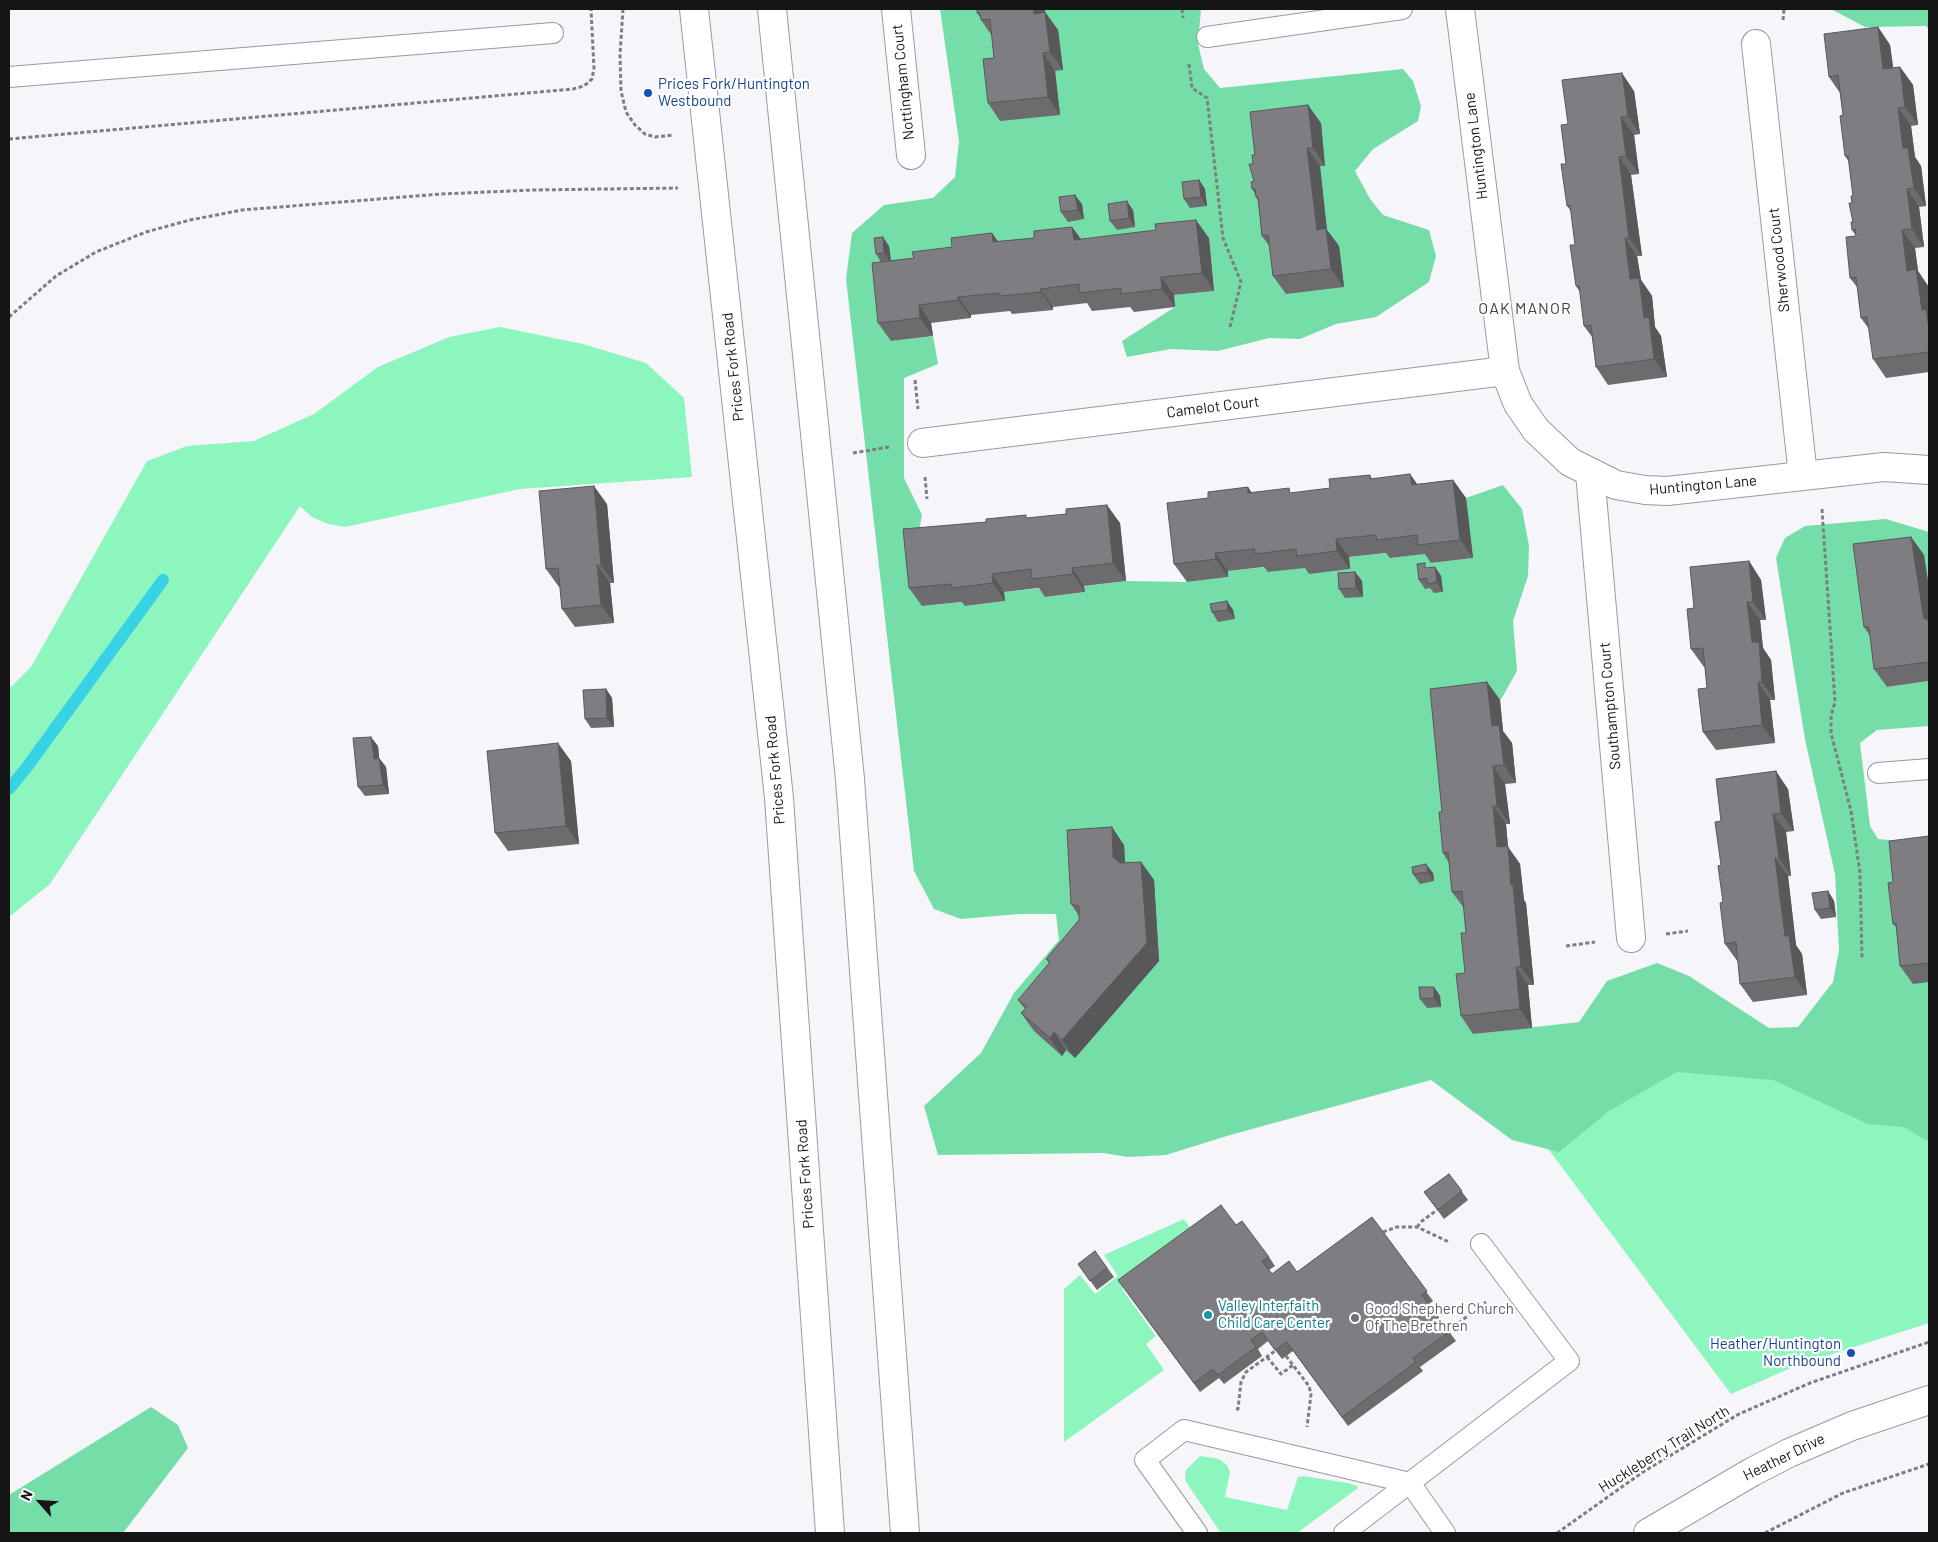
<!DOCTYPE html>
<style>
body{margin:0}
#map{position:relative;width:1938px;height:1542px;overflow:hidden;background:#f5f5fa;font-family:Barlow,sans-serif}
canvas{display:block}
.frame{position:absolute;inset:0;border:10px solid #151516;pointer-events:none}
.north{position:absolute;left:15px;top:1477px;width:50px;height:50px;-webkit-text-stroke:4px #fff;paint-order:stroke;rotate:296deg;font-size:14px;font-weight:700;line-height:20px;text-align:center;color:#151516}
.north::after{content:'';display:block;margin:auto;width:18px;height:22px;background:#151516;clip-path:polygon(50% 0,100% 100%,50% 72%,0 100%)}
</style>
<div id="map">
<canvas width="1938" height="1542"></canvas>
<div class="frame"></div>
<div class="north">N</div>
</div>
<script>
const context = document.querySelector('canvas').getContext('2d');
context.lineJoin = 'round';
function fill(path, color) { context.fillStyle = color; context.fill(path, 'evenodd'); }
const shape = rows => new Path2D(rows.map(r => 'M' + r).join(''));
function stroke(path, color, width, dash) { context.strokeStyle = color; context.lineWidth = width; context.lineCap = dash ? 'butt' : 'round'; context.setLineDash(dash || []); context.stroke(path); }
function write(font, color, halo, rows, align = 'center') {
  context.font = font + ' Barlow,sans-serif'; context.lineWidth = 4.5; context.setLineDash([]); context.textBaseline = 'middle'; context.strokeStyle = halo; context.fillStyle = color; for (const [text, x, y, turn = 0] of rows) {
    context.save(); context.translate(x, y); context.rotate((+turn || 0) * Math.PI / 180); context.textAlign = isNaN(turn) ? turn : align; if (halo) context.strokeText(text, 0, 0); context.fillText(text, 0, 0); context.restore();
  }
}
const green = shape([
 [500,327,583,344,646,363,684,398,692,477,520,489,345,527,328,524,312,517,300,506,50,884,9,917,9,689,31,667,147,461,187,446,254,441,314,414,378,367,449,337],
 [1929,1030,1929,1323,1798,1365,1731,1394,1499,1083],
 [1184,1219,1195,1235,1122,1289,1156,1336,1146,1344,1164,1370,1064,1442,1064,1289,1080,1275,1095,1294,1118,1276,1104,1255],
 [1200,1456,1219,1459,1227,1465,1230,1472,1225,1497,1287,1510,1298,1477,1303,1476,1348,1483,1357,1486,1358,1488,1297,1533,1221,1533,1186,1482,1185,1476,1186,1470]
]);
const forest = shape([
 [940,9,988,9,1055,71,1062,70,1047,32,1045,9,1201,9,1198,44,1204,69,1220,88,1403,69,1413,81,1421,106,1418,121,1373,149,1355,171,1370,199,1383,215,1429,230,1436,256,1429,282,1376,317,1336,324,1300,339,1269,338,1218,351,1171,349,1127,357,1122,341,1175,307,1174,295,1214,291,1209,238,1168,242,1085,245,891,341,933,336,938,364,904,378,904,478,922,515,916,547,922,606,964,602,965,606,1005,601,1004,592,1044,588,1045,597,1085,592,1085,586,1126,581,1187,582,1228,577,1227,571,1267,567,1268,572,1309,567,1350,568,1349,557,1389,553,1390,558,1430,553,1431,563,1472,558,1466,498,1503,485,1522,509,1529,546,1528,576,1513,621,1517,671,1500,701,1443,707,1465,910,1473,1034,1579,1022,1607,981,1657,963,1689,976,1769,1028,1798,1027,1833,982,1839,950,1835,874,1805,739,1776,558,1785,538,1805,526,1886,519,1929,532,1929,596,1887,687,1929,681,1929,726,1877,730,1860,743,1870,826,1878,839,1900,841,1929,982,1929,1142,1904,1127,1868,1124,1773,1080,1677,1072,1609,1111,1559,1152,1512,1140,1431,1080,1230,1135,1166,1155,1128,1157,1103,1153,938,1155,924,1106,981,1053,1014,993,1059,940,1056,914,1018,914,961,919,934,909,914,871,846,279,852,233,884,205,933,198,955,177,959,141],
 [1320,123,1325,165,1320,166,1329,248,1266,199],
 [1083,922,1066,1050,1062,1055],
 [1831,9,1929,9,1929,30,1926,26,1865,27],
 [151,1407,178,1425,188,1448,123,1533,9,1533,9,1495]
]);
const stream = shape([
 [9,789,27,767,163,580]
]);
const path = shape([
 [623,9,620,54,621,91,626,112,635,125,645,134,655,137,673,135],
 [1182,9,1183,18],
 [1783,20,1784,9],
 [1189,64,1192,88,1207,98,1223,238,1241,282,1230,327],
 [9,139,573,89,584,86,592,79,594,68,591,9],
 [9,317,56,276,96,252,146,232,190,220,242,210,441,194,533,190,678,188],
 [915,380,918,409],
 [853,453,889,447],
 [925,477,927,499],
 [1822,509,1835,702,1831,716,1831,733,1851,811,1860,873,1862,959],
 [1666,934,1688,931],
 [1566,946,1595,942],
 [1417,1227,1422,1221,1437,1210],
 [1383,1232,1397,1227,1417,1227,1449,1242],
 [1448,1331,1486,1302],
 [1286,1356,1309,1386,1311,1394,1307,1427],
 [1267,1357,1281,1374,1293,1365],
 [1236,1409,1238,1409,1241,1382,1246,1372,1275,1351],
 [1557,1533,1643,1472,1739,1414,1810,1383,1929,1342],
 [1765,1533,1843,1493,1929,1464]
]);
const service = shape([
 [1207,37,1402,9],
 [9,77,553,33],
 [1878,773,1929,769],
 [1197,1533,1145,1460,1184,1430,1410,1483,1445,1533],
 [1344,1533,1569,1361,1481,1244]
]);
const minor = shape([
 [896,9,911,155],
 [1460,9,1505,371,1518,404,1536,430,1570,462,1616,485,1645,490,1667,491,1884,467,1929,470],
 [1756,44,1803,476],
 [922,443,1505,371],
 [1590,473,1631,938]
]);
const tertiary = shape([
 [1648,1533,1752,1472,1789,1453,1852,1426,1929,1400]
]);
const primary = shape([
 [694,9,779,798,830,1533],
 [772,9,850,779,905,1533]
]);
const wall = shape([
 [1045,9,1045,12,1058,30,1063,70,1055,71,1060,115,1000,121,988,103,994,58,992,36,981,20,980,17,977,13],
 [1878,27,1890,45,1893,68,1900,67,1913,85,1918,125,1911,126,1915,157,1921,166,1926,206,1919,207,1924,247,1915,248,1918,271,1929,289,1929,372,1886,378,1873,359,1869,329,1861,318,1857,287,1850,278,1856,236,1852,230,1853,222,1852,203,1853,196,1849,162,1845,156,1843,115,1840,93,1829,77],
 [1634,91,1640,134,1634,135,1639,174,1631,175,1642,256,1637,256,1641,280,1652,296,1655,327,1661,336,1667,377,1608,385,1596,367,1592,337,1584,326,1580,292,1576,286,1575,245,1571,211,1567,206,1566,164,1568,124],
 [1321,123,1325,166,1320,166,1327,230,1339,246,1344,287,1286,294,1273,276,1270,247,1262,236,1258,201,1256,197,1255,194,1252,189,1254,181,1253,164,1255,155],
 [1199,180,1205,189,1207,206,1190,208,1184,199],
 [1082,204,1084,219,1068,222,1061,212],
 [1133,210,1135,227,1117,230,1110,221],
 [1072,227,1081,239,1209,238,1214,291,1174,295,1175,307,1134,312,1130,307,1092,311,1087,303,1053,307,1053,310,1012,314,1010,311,971,315,971,318,931,323,933,336,891,341,878,323,881,262,876,254,889,246,891,261,914,258,999,241,1034,238],
 [1370,475,1372,479,1417,484,1453,480,1466,498,1473,558,1431,563,1425,554,1390,558,1386,553,1349,557,1350,569,1309,574,1305,568,1268,572,1264,567,1228,571,1228,577,1187,582,1174,564,1252,493,1292,493,1330,488],
 [607,504,614,583,610,583,614,623,575,627,562,609,560,587,559,587,546,569],
 [1028,518,1120,523,1126,581,1084,586,1085,592,1045,597,1039,588,1004,592,1005,601,965,606,962,602,922,606,909,588],
 [1911,537,1924,555,1929,588,1929,681,1887,687,1874,669,1870,636,1864,627],
 [1749,561,1761,580,1766,620,1760,620,1763,648,1771,660,1775,700,1770,700,1775,743,1716,750,1703,732,1707,688,1705,667,1704,667,1691,649,1694,608],
 [1435,567,1441,576,1443,592,1434,593,1430,588,1425,589,1419,580,1428,568],
 [1355,572,1362,581,1363,597,1345,598,1339,589],
 [1227,601,1233,610,1235,619,1218,622,1212,612],
 [1487,682,1500,700,1503,731,1512,743,1516,783,1505,784,1510,824,1506,824,1508,847,1520,864,1524,900,1526,903,1534,985,1528,985,1532,1028,1473,1034,1461,1016,1465,973,1466,933,1464,908,1452,892,1449,863,1443,853,1442,812],
 [606,689,612,698,614,727,591,728,585,719],
 [378,746,379,758,386,767,389,794,365,796,358,787],
 [571,761,579,844,508,851,495,833],
 [1788,789,1794,831,1786,832,1791,876,1788,876,1796,945,1802,954,1807,995,1753,1002,1740,984,1738,962,1725,944,1721,865,1721,821],
 [1929,836,1929,982,1913,984,1900,966,1896,927,1893,924,1893,882],
 [1124,845,1125,863,1141,862,1154,880,1159,961,1075,1058,1066,1050,1062,1056,1034,1031,1021,1013,1025,1009,1018,1000,1049,963,1046,959,1079,920,1079,916,1071,904],
 [1412,867,1433,873,1434,881,1420,884,1413,874],
 [1828,891,1834,901,1836,917,1821,919,1815,910],
 [1434,987,1440,996,1441,1007,1427,1008,1420,999],
 [1449,1174,1468,1200,1444,1219,1424,1192],
 [1372,1217,1433,1301,1429,1304,1456,1341,1420,1367,1423,1371,1348,1426,1293,1351,1282,1359,1268,1341,1258,1349,1262,1356,1224,1384,1219,1378,1200,1392,1118,1280,1236,1225,1269,1257,1275,1266,1269,1270,1272,1274,1297,1272],
 [1095,1251,1114,1277,1097,1290,1078,1264]
]);
const shadedWall = shape([
 [1034,9,1045,9,1047,32,1034,14],
 [1045,12,1058,30,1063,70,1050,52],
 [1878,27,1890,45,1896,87,1883,69],
 [1043,53,1055,71,1060,115,1048,97],
 [1900,67,1913,85,1918,125,1905,107],
 [1622,73,1634,91,1640,134,1628,116],
 [1308,105,1321,123,1325,166,1313,148],
 [1898,108,1911,126,1915,157,1921,166,1926,206,1914,188,1903,148],
 [1621,117,1634,135,1639,174,1626,156],
 [1307,148,1320,166,1327,230,1339,246,1344,287,1331,269,1317,230],
 [1619,157,1631,175,1642,256,1629,238],
 [1199,180,1205,189,1207,206,1201,197],
 [1907,189,1919,207,1924,247,1912,229],
 [1075,195,1082,204,1084,219,1078,210],
 [1127,201,1133,210,1135,227,1129,218],
 [1196,220,1209,238,1214,291,1202,273],
 [1072,227,1085,245,1074,240],
 [1902,230,1915,248,1918,271,1929,287,1929,329,1907,271],
 [992,233,1005,251,993,242],
 [883,237,889,246,891,262,884,253],
 [1625,238,1637,256,1641,280,1652,296,1655,327,1661,336,1667,377,1654,359,1644,318,1630,279],
 [1161,277,1174,295,1175,307,1162,289],
 [1040,289,1053,307,1053,310,1041,292],
 [958,297,971,315,971,318,958,300],
 [919,305,931,323,933,336,920,318],
 [1410,474,1423,492,1412,485],
 [1453,480,1466,498,1473,558,1460,540],
 [594,486,607,504,614,583,601,565],
 [1248,487,1260,505,1248,493],
 [1107,505,1120,523,1126,581,1113,563],
 [1911,537,1924,555,1929,588,1929,632,1924,619],
 [1336,539,1349,557,1350,569,1337,551],
 [1215,553,1228,571,1228,577,1216,559],
 [1749,561,1761,580,1766,620,1753,602],
 [597,565,610,583,614,623,601,605],
 [1435,567,1441,576,1443,592,1437,582],
 [1072,568,1084,586,1085,592,1073,574],
 [1355,572,1362,581,1363,597,1356,588],
 [992,574,1004,592,1005,601,993,583],
 [1227,601,1233,610,1235,619,1228,610],
 [1747,602,1760,620,1763,648,1771,660,1775,700,1762,682,1752,642],
 [1487,682,1500,700,1503,731,1512,743,1516,783,1504,765,1492,726],
 [1758,682,1770,700,1775,743,1762,725],
 [606,689,612,698,614,727,607,718],
 [371,737,378,746,380,768,374,759],
 [558,743,571,761,579,844,566,826],
 [379,758,386,767,389,794,383,785],
 [1493,766,1505,784,1510,824,1497,806],
 [1776,771,1788,789,1794,831,1781,813],
 [1493,806,1506,824,1508,847,1520,864,1524,900,1526,903,1534,985,1521,967,1497,847],
 [1773,814,1786,832,1791,876,1779,858],
 [1112,827,1124,845,1126,875,1113,857],
 [1775,858,1788,876,1796,945,1802,954,1807,995,1795,977,1785,936],
 [1141,862,1154,880,1159,961,1075,1058,1062,1040],
 [1426,864,1433,873,1434,881,1428,872],
 [1828,891,1834,901,1836,917,1830,908],
 [1516,967,1528,985,1532,1028,1520,1009],
 [1434,987,1440,996,1441,1007,1434,998],
 [1054,1032,1066,1050,1062,1056,1050,1038]
]);
const building = shape([
 [977,9,1034,9,1034,14,1045,12,1050,52,1043,53,1048,97,988,103,983,59,994,58,990,19,981,20,980,13,977,13,977,9],
 [1878,27,1883,69,1900,67,1905,107,1898,108,1903,148,1908,148,1914,188,1907,189,1912,229,1902,230,1907,271,1916,269,1922,310,1926,309,1929,329,1929,352,1873,359,1867,317,1861,318,1856,277,1850,278,1846,237,1856,236,1855,229,1852,230,1851,222,1853,222,1849,203,1852,203,1851,196,1853,196,1848,156,1845,156,1840,116,1843,115,1838,75,1829,77,1824,34,1878,27],
 [1622,73,1628,116,1621,117,1626,156,1619,157,1629,238,1625,238,1630,279,1639,278,1644,318,1649,317,1654,359,1596,367,1591,325,1584,326,1579,286,1576,286,1570,245,1575,245,1570,205,1567,206,1561,164,1566,164,1561,125,1568,124,1562,80,1622,73],
 [1308,105,1313,148,1307,148,1317,230,1326,228,1331,269,1273,276,1268,235,1262,236,1258,197,1256,197,1255,189,1252,189,1251,182,1254,181,1249,164,1253,164,1252,155,1255,155,1250,112,1308,105],
 [1199,180,1201,197,1184,199,1182,182,1199,180],
 [1075,195,1078,210,1061,212,1059,197,1075,195],
 [1127,201,1129,218,1110,221,1108,204,1127,201],
 [1196,220,1202,273,1161,277,1162,289,1121,294,1121,288,1080,293,1079,284,1040,289,1041,292,1000,296,999,293,958,297,958,300,919,305,920,318,878,323,872,263,914,258,912,252,952,247,951,238,992,233,993,242,1034,238,1034,231,1072,227,1074,240,1156,230,1155,224,1196,220],
 [883,237,884,253,876,254,874,238,883,237],
 [1410,474,1412,485,1453,480,1460,540,1418,545,1417,535,1377,540,1376,535,1336,539,1337,551,1297,556,1296,549,1255,554,1254,549,1215,553,1216,559,1174,564,1167,503,1208,498,1208,492,1248,487,1248,493,1289,488,1290,493,1330,488,1329,479,1370,475,1370,479,1410,474],
 [594,486,601,565,597,565,601,605,562,609,558,568,546,569,539,491,594,486],
 [1107,505,1113,563,1072,568,1073,574,1032,579,1031,569,992,574,993,583,952,588,951,584,909,588,903,529,986,522,986,519,1026,515,1026,518,1066,514,1066,509,1107,505],
 [1911,537,1924,619,1928,619,1929,632,1929,662,1874,669,1869,627,1864,627,1853,544,1911,537],
 [1749,561,1753,602,1747,602,1752,642,1759,642,1762,682,1758,682,1762,725,1703,732,1698,689,1707,688,1703,648,1691,649,1687,609,1694,608,1690,567,1749,561],
 [1425,563,1425,568,1435,567,1437,582,1428,584,1426,578,1419,580,1417,564,1425,563],
 [1355,572,1356,588,1339,589,1338,573,1355,572],
 [1227,601,1228,610,1212,612,1210,604,1227,601],
 [1487,682,1492,726,1499,725,1504,765,1493,766,1497,806,1493,806,1497,847,1508,846,1511,885,1513,885,1521,967,1516,967,1520,1009,1461,1016,1456,974,1465,973,1461,933,1466,933,1462,891,1452,892,1448,852,1443,853,1439,812,1442,812,1430,689,1487,682],
 [606,689,607,718,585,719,583,690,606,689],
 [371,737,374,759,379,758,383,785,358,787,353,738,371,737],
 [558,743,566,826,495,833,487,751,558,743],
 [1776,771,1781,813,1773,814,1779,858,1775,858,1785,936,1789,936,1795,977,1740,984,1736,942,1725,944,1720,903,1723,902,1718,866,1721,865,1715,822,1721,821,1716,779,1776,771],
 [1112,827,1113,857,1120,863,1141,862,1147,943,1062,1040,1054,1032,1050,1038,1021,1013,1027,1007,1018,1000,1050,962,1046,959,1079,920,1079,906,1071,904,1067,830,1112,827],
 [1929,836,1929,963,1900,966,1896,923,1893,924,1888,883,1893,882,1889,841,1929,836],
 [1426,864,1428,872,1413,874,1412,867,1426,864],
 [1828,891,1830,908,1815,910,1812,893,1828,891],
 [1419,987,1434,987,1434,998,1420,999,1419,987],
 [1449,1174,1462,1191,1438,1210,1424,1192,1449,1174],
 [1221,1205,1236,1225,1242,1221,1269,1257,1262,1261,1272,1274,1289,1261,1297,1272,1372,1217,1427,1291,1422,1295,1449,1332,1413,1358,1416,1362,1342,1417,1287,1342,1275,1350,1262,1332,1251,1340,1256,1347,1218,1375,1213,1369,1194,1383,1118,1280,1221,1205],
 [1095,1251,1107,1268,1090,1281,1078,1264,1095,1251]
]);
const markers = [
 [648,93,5,"#1a4fb4"],
 [1208,1315,5,"#0f9aa8"],
 [1355,1318,5,"#6b7280"],
 [1851,1353,5,"#1a4fb4"]
];
const streetNames = [
 ["Nottingham Court",903,82,-96],
 ["Huntington Lane",1476,146,-97],
 ["Sherwood Court",1779,260,-96],
 ["Prices Fork Road",733,367,-96],
 ["Camelot Court",1213,407,-7],
 ["Huntington Lane",1703,485,-5],
 ["Southampton Court",1610,706,-95],
 ["Prices Fork Road",775,770,-95],
 ["Prices Fork Road",805,1174,-94],
 ["Huckleberry Trail North",1664,1449,-32],
 ["Heather Drive",1784,1457,-26]
];
const transitNames = [
 ["Prices Fork/Huntington",658,84],
 ["Westbound",658,101],
 ["Heather/Huntington",1841,1344,"right"],
 ["Northbound",1841,1361,"right"]
];
const cultureNames = [
 ["Valley Interfaith",1218,1306],
 ["Child Care Center",1218,1323]
];
const worshipNames = [
 ["Good Shepherd Church",1365,1309],
 ["Of The Brethren",1365,1326]
];
const neighbourhoodNames = [
 ["OAK MANOR",1525,309]
];
fill(green, '#8df5be');
fill(forest, '#75dda8');
stroke(stream, '#37d3e4', 12);
stroke(service, '#9a9a9e', 22);
stroke(minor, '#9a9a9e', 30);
stroke(tertiary, '#9a9a9e', 30);
stroke(primary, '#9a9a9e', 30);
stroke(path, '#7e7e81', 3, [4, 2.5]);
stroke(service, '#fff', 20);
stroke(minor, '#fff', 28);
stroke(tertiary, '#fff', 28);
stroke(primary, '#fff', 28);
fill(wall, '#6c6c6f');
fill(shadedWall, '#58585a');
fill(building, '#7e7d81');
stroke(building, '#58585a', 1);
for (const [x, y, r, color] of markers) { const dot = new Path2D(); dot.arc(x, y, r, 0, 2 * Math.PI); context.fillStyle = color; context.fill(dot); stroke(dot, '#fff', 2); }
write('15px', '#151516', '#fff', streetNames);
write('15px', '#164399', '#fff', transitNames, 'left');
write('15px', '#0d838f', '#fff', cultureNames, 'left');
write('15px', '#5b616d', '#fff', worshipNames, 'left');
context.letterSpacing = '1px';
write('16px', '#424246', '#fff', neighbourhoodNames);
context.letterSpacing = '0px';
</script>
